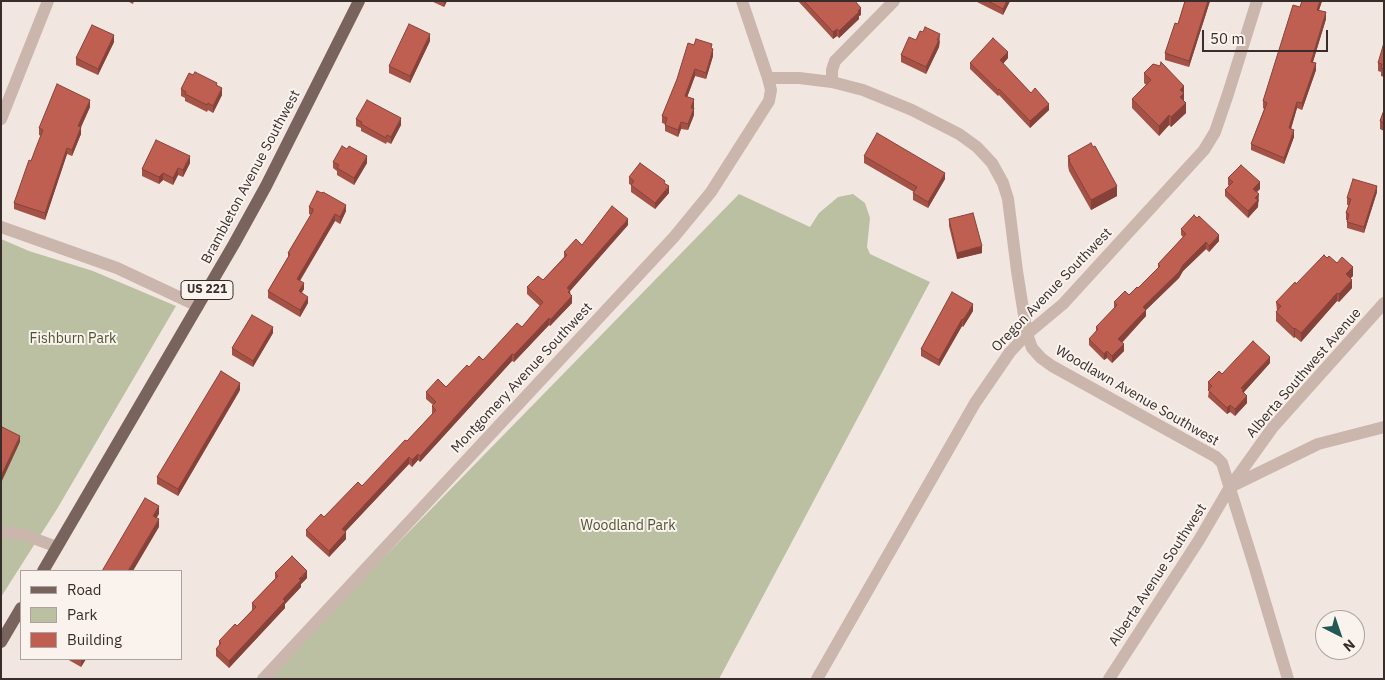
<!DOCTYPE html>
<style>
body{margin:0}
#map{position:relative;width:1385px;height:680px;overflow:hidden;background:#f2e7e0;font-family:"IBM Plex Sans",sans-serif}
canvas{display:block}
.frame{position:absolute;inset:0;border:2px solid #382d2b;pointer-events:none}
.legend{position:absolute;left:20px;top:570px;width:162px;height:90px;box-sizing:border-box;background:#f9f2ed;border:1px solid #aca39f;margin:0;padding:6px 9px;list-style:none;font-size:15px;color:#382d2b}
.legend li{display:flex;align-items:center;gap:10px;height:25px}
.legend b{width:25px;border:1px solid #aca39f}
.north{position:absolute;left:1315px;top:610px;width:50px;height:50px;box-sizing:border-box;background:#f9f2ed;border:1px solid #aca39f;border-radius:50%;rotate:139deg;font-size:14px;font-weight:700;line-height:20px;text-align:center;color:#382d2b}
.north::after{content:'';display:block;margin:auto;width:18px;height:22px;background:#225855;clip-path:polygon(50% 0,100% 100%,50% 72%,0 100%)}
.scale{position:absolute;left:1202px;top:30px;width:126px;height:22px;box-sizing:border-box;border:2px solid #382d2b;border-top:0;padding-left:6px;font-size:15px;line-height:18px;white-space:nowrap;color:#382d2b;-webkit-text-stroke:4px #f9f2ed;paint-order:stroke}
</style>
<div id="map">
<canvas width="1385" height="680"></canvas>
<div class="frame"></div>
<ul class="legend">
<li><b style="height:6px;background:#79635d"></b>Road</li>
<li><b style="height:14px;background:#bac0a1"></b>Park</li>
<li><b style="height:14px;background:#bf5f51"></b>Building</li>
</ul>
<div class="north">N</div>
<div class="scale">50 m</div>
</div>
<script>
const context = document.querySelector('canvas').getContext('2d');
context.lineJoin = 'round';
function fill(path, color) { context.fillStyle = color; context.fill(path, 'evenodd'); }
const shape = rows => new Path2D(rows.map(r => 'M' + r).join(''));
function stroke(path, color, width, dash) { context.strokeStyle = color; context.lineWidth = width; context.lineCap = dash ? 'butt' : 'round'; context.setLineDash(dash || []); context.stroke(path); }
function write(font, color, halo, rows, align = 'center') {
  context.font = font + ' "IBM Plex Sans",sans-serif'; context.lineWidth = 4; context.setLineDash([]); context.textBaseline = 'middle'; context.strokeStyle = halo; context.fillStyle = color; for (const [text, x, y, turn = 0] of rows) {
    context.save(); context.translate(x, y); context.rotate((+turn || 0) * Math.PI / 180); context.textAlign = isNaN(turn) ? turn : align; if (halo) context.strokeText(text, 0, 0); context.fillText(text, 0, 0); context.restore();
  }
}
const green = shape([
 [739,194,810,227,819,213,838,197,853,194,865,203,870,218,867,247,870,254,930,282,719,679,265,679],
 [1,239,29,251,93,271,176,306,57,509,1,597]
]);
const minor = shape([
 [768,78,799,78,832,82,863,90,912,110,959,134,977,147,992,163,1003,183,1008,199,1017,271,1027,334,1032,348,1041,358,1052,366,1216,457,1222,463,1254,565,1288,679],
 [832,82,832,70,835,61,894,1],
 [1,119,48,1],
 [1,227,117,268,198,306],
 [1232,486,1318,444,1384,427],
 [1,532,22,534,57,547],
 [263,679,674,237,711,192,769,101,771,90,768,78,742,1],
 [817,679,975,403,1010,352,1027,334,1063,304,1204,150,1215,132,1228,94,1257,1],
 [1109,679,1199,540,1230,487,1273,427,1384,303]
]);
const major = shape([
 [43,571,234,244,266,186,359,1],
 [1,642,21,608]
]);
const wall = shape([
 [127,1,134,1,133,4],
 [431,1,447,1,444,7],
 [798,1,855,1,861,15,859,16,859,19,839,38,837,36,833,39],
 [975,1,1010,1,1003,15],
 [1185,1,1210,1,1189,67,1165,60,1165,53,1178,24],
 [1302,1,1322,1,1319,10,1326,19,1313,62,1316,70,1302,110,1297,108,1291,129,1294,137,1284,164,1251,150,1251,144,1264,109,1263,108,1263,101],
 [916,40,940,41,939,47,926,74,901,62,901,55],
 [430,41,410,83,389,73,389,66],
 [114,42,98,75,76,65,76,58],
 [694,45,712,49,713,56,706,79,695,76,687,97,694,106,694,115,688,130,681,129,678,137,665,131,665,124,662,123,662,116],
 [1384,47,1384,77,1381,76,1381,72,1378,71,1378,63],
 [1008,58,1003,64,1031,93,1049,110,1030,128,999,95,998,96,970,69,970,63],
 [1144,73,1184,96,1184,102,1186,113,1171,127,1169,125,1159,136,1132,108,1132,99,1146,85,1144,83],
 [217,85,222,95,213,113,208,110,207,112,185,101,185,98,181,96,181,89],
 [90,107,81,127,81,134,72,156,67,154,45,220,14,209,14,203,31,161,41,136,39,135,39,128],
 [1384,110,1384,131,1380,129,1380,121],
 [356,119,401,125,391,144,387,142,386,144,361,131,361,128,356,126],
 [1093,147,1117,196,1091,210,1069,171,1068,166,1068,156],
 [347,149,367,163,354,185,337,175,337,171,333,168,333,162],
 [864,156,945,179,928,208,913,200,913,193,914,192,864,163],
 [190,163,183,177,178,175,173,185,163,180,159,184,142,176,142,169],
 [629,177,669,193,655,209,631,192,631,185,629,184],
 [1228,178,1260,189,1256,192,1259,201,1258,202,1258,207,1248,218,1225,196,1225,190,1229,185,1228,185],
 [1377,192,1364,233,1347,228,1347,220,1346,220,1346,213,1349,205,1347,205,1347,198],
 [309,207,346,211,340,224,335,221,300,281,304,289,302,292,308,303,300,317,268,298,268,291,288,257,288,253,311,215,309,214],
 [949,219,982,253,957,259,949,226],
 [628,225,570,291,572,303,550,326,549,325,514,362,512,361,420,462,418,460,412,467,409,464,345,532,346,539,329,557,306,536,306,530,324,517,362,486,407,441,432,414,432,406,433,405,426,399,426,392,446,387,469,367,483,360,522,327,540,306,527,294,527,287,543,280,564,257,564,252],
 [1181,229,1219,241,1209,252,1206,249,1183,271,1179,278,1146,310,1146,316,1122,343,1124,351,1112,363,1107,358,1104,360,1089,345,1089,339,1096,332,1096,327,1114,309,1114,302,1129,295,1138,288,1158,269,1158,264,1183,237,1181,235],
 [1327,258,1337,263,1353,276,1350,278,1352,288,1339,302,1337,301,1301,342,1295,337,1294,338,1276,321,1276,312,1277,311,1276,302,1296,284],
 [973,311,963,327,962,326,939,366,921,356,921,349],
 [273,333,253,367,232,355,232,348],
 [1270,363,1244,392,1247,403,1235,416,1230,412,1227,414,1208,397,1209,390,1208,389,1208,382,1222,374],
 [240,390,178,496,157,484,157,477],
 [275,573,307,578,301,584,301,587,285,604,285,608,229,668,216,656,216,649,219,646,219,641,237,626,252,610,252,603,275,579],
 [67,659,86,659,81,667]
]);
const shadedWall = shape([
 [444,1,447,1,444,7],
 [1007,1,1010,1,1003,15,1003,9],
 [1208,1,1210,1,1189,67,1189,61],
 [1320,1,1322,1,1317,16,1317,10],
 [861,8,861,15,859,16,859,19,839,38,839,31],
 [1326,12,1326,19,1311,68,1311,62],
 [837,29,837,36,833,39,833,32],
 [430,34,430,41,410,83,410,76],
 [940,34,939,47,926,74,926,67],
 [114,35,114,42,98,75,98,69],
 [713,49,713,56,706,79,706,73],
 [1008,52,1008,58,1000,67,1000,60],
 [1316,63,1316,70,1302,110,1302,103],
 [695,69,695,76,685,103,685,96],
 [1184,86,1184,103,1180,97,1180,90],
 [222,88,222,95,213,113,213,106],
 [694,99,694,106,691,114,691,108],
 [90,100,90,107,81,127,81,134,72,156,72,150,78,126],
 [1297,102,1297,108,1289,135,1289,128],
 [1186,103,1186,113,1171,127,1171,117],
 [1049,104,1049,110,1030,128,1030,121],
 [694,108,694,115,688,130,688,124],
 [1169,115,1169,125,1159,136,1159,126],
 [401,118,401,125,391,144,391,137],
 [681,122,681,129,678,137,678,130],
 [1294,130,1294,137,1284,164,1284,158],
 [67,148,67,154,45,220,45,213],
 [190,156,190,163,183,177,183,170],
 [367,156,367,163,354,185,354,178],
 [178,168,178,175,173,185,173,178],
 [163,173,163,180,159,184,159,177],
 [945,173,945,179,928,208,928,202],
 [1260,182,1260,189,1253,196,1253,189],
 [669,186,669,193,655,209,655,203],
 [1117,186,1117,196,1091,210,1091,200],
 [1377,186,1377,192,1364,233,1364,227],
 [1259,194,1258,207,1248,218,1248,211,1255,198],
 [346,205,346,211,340,224,340,217],
 [335,214,335,221,297,285,297,279],
 [628,219,628,225,570,291,570,297,567,288],
 [1219,235,1219,241,1209,252,1209,246],
 [1206,242,1206,249,1183,271,1179,278,1146,310,1146,316,1118,346,1118,339,1143,307],
 [982,246,982,253,957,259,957,253],
 [1353,267,1353,276,1346,283,1346,274],
 [1352,280,1352,288,1339,302,1339,294],
 [304,283,304,289,299,297,299,291],
 [1337,293,1337,301,1301,342,1301,333],
 [572,296,572,303,550,326,550,320],
 [308,297,308,303,300,317,300,310],
 [973,304,973,311,963,327,963,320],
 [549,318,549,325,514,362,514,355],
 [962,319,962,326,939,366,939,360],
 [273,327,273,333,253,367,253,361],
 [1295,328,1295,337,1294,338,1294,329],
 [1124,344,1124,351,1112,363,1112,356],
 [1107,351,1107,358,1104,360,1104,354],
 [512,354,512,361,420,462,420,456],
 [1270,357,1270,363,1244,392,1244,396,1241,388],
 [240,383,240,390,178,496,178,489],
 [1247,396,1247,403,1235,416,1235,409],
 [1230,405,1230,412,1227,414,1227,408],
 [20,436,20,442,1,483,1,476],
 [418,454,418,460,412,467,412,460],
 [409,457,409,464,342,535,342,529],
 [159,506,159,514,153,524,153,516],
 [159,519,159,527,133,571,128,571],
 [346,532,346,539,329,557,329,551],
 [307,571,307,578,301,584,301,587,285,604,285,608,229,668,229,661],
 [81,659,86,659,81,667]
]);
const building = shape([
 [804,1,855,1,861,8,858,11,859,12,839,31,837,29,833,32,804,1],
 [988,1,1007,1,1003,9,988,1],
 [1185,1,1208,1,1189,61,1165,53,1175,23,1178,24,1185,1],
 [1302,1,1320,1,1317,10,1326,12,1311,62,1316,63,1302,103,1297,102,1289,128,1294,130,1284,158,1251,144,1267,103,1263,101,1293,5,1300,7,1302,1],
 [409,24,430,34,410,76,389,66,409,24],
 [92,25,114,35,98,69,76,58,92,25],
 [925,27,940,34,937,40,939,40,926,67,901,55,909,37,916,40,920,31,923,32,925,27],
 [993,38,1008,52,1000,60,1031,93,1035,88,1049,104,1030,121,999,89,998,90,970,63,993,38],
 [696,39,712,44,711,48,713,49,706,73,695,69,685,96,694,99,691,108,694,108,688,124,681,122,678,130,665,125,667,118,662,116,677,79,688,43,694,45,696,39],
 [1383,46,1384,47,1384,69,1381,68,1382,64,1378,63,1383,46],
 [1161,62,1184,86,1180,90,1184,93,1180,97,1186,103,1171,117,1169,115,1159,126,1132,99,1151,80,1144,73,1153,64,1160,66,1161,62],
 [195,72,217,83,216,85,222,88,213,106,208,103,207,105,185,94,186,92,181,89,189,73,193,75,195,72],
 [57,84,90,100,78,126,81,127,72,150,67,148,45,213,14,203,29,160,31,161,37,145,43,130,39,128,57,84],
 [367,100,401,118,391,137,387,135,386,138,361,124,362,122,356,119,367,100],
 [1384,110,1384,123,1380,121,1384,110],
 [877,133,945,173,928,202,913,193,917,187,864,156,877,133],
 [156,140,190,156,183,170,178,168,173,178,163,173,159,177,142,169,156,140],
 [1091,143,1093,147,1095,146,1117,186,1091,200,1069,161,1070,160,1068,156,1091,143],
 [342,146,347,149,349,146,367,156,354,178,337,168,339,165,333,162,342,146],
 [640,163,665,181,664,183,669,186,655,203,631,185,634,181,629,177,640,163],
 [1241,165,1260,182,1253,189,1259,194,1255,198,1258,200,1248,211,1225,190,1233,182,1228,178,1241,165],
 [1353,179,1377,186,1364,227,1347,222,1349,214,1346,213,1351,199,1347,198,1353,179],
 [317,191,322,193,323,192,346,205,340,217,335,214,297,279,304,283,299,291,308,297,300,310,268,291,290,254,288,253,313,211,313,209,309,207,317,191],
 [612,206,628,219,567,288,570,290,568,292,572,296,550,320,549,318,514,355,512,354,420,456,418,454,412,460,409,457,342,529,346,532,329,551,306,530,321,514,324,517,358,482,362,486,405,440,407,441,436,410,432,406,436,402,426,392,438,379,446,387,467,365,469,367,479,356,483,360,517,323,522,327,543,302,527,287,538,276,543,280,567,255,564,252,576,239,582,245,612,206],
 [973,213,982,246,957,253,949,219,973,213],
 [1194,215,1197,218,1199,216,1219,235,1209,246,1206,242,1183,265,1179,272,1143,307,1146,310,1118,339,1124,344,1112,356,1107,351,1104,354,1089,339,1098,329,1096,327,1117,305,1114,302,1125,291,1129,295,1137,287,1138,288,1160,266,1158,264,1186,234,1181,229,1194,215],
 [1324,255,1327,258,1329,256,1337,263,1342,257,1353,267,1346,274,1352,280,1339,294,1337,293,1301,333,1295,328,1294,329,1276,312,1281,306,1276,302,1295,282,1296,284,1324,255],
 [952,292,973,304,963,320,962,319,939,360,921,349,952,292],
 [252,315,273,327,253,361,232,348,252,315],
 [1253,341,1270,357,1241,388,1244,390,1242,391,1247,396,1235,409,1230,405,1227,408,1208,390,1212,386,1208,382,1219,371,1222,374,1253,341],
 [221,371,240,383,178,489,157,477,221,371],
 [2,427,20,436,1,476,1,428,2,427],
 [145,498,159,506,153,516,159,519,128,571,102,571,145,498],
 [292,556,307,571,299,579,301,580,283,599,285,601,229,661,216,649,221,643,219,641,235,624,237,626,256,607,252,603,278,576,275,573,292,556]
]);
const shields = [
 [207,290,52]
];
const shieldNames = [
 ["US 221",207,290]
];
const streetNames = [
 ["Brambleton Avenue Southwest",251,177,-62],
 ["Oregon Avenue Southwest",1052,290,-46],
 ["Alberta Southwest Avenue",1304,373,-49],
 ["Montgomery Avenue Southwest",522,378,-47],
 ["Woodlawn Avenue Southwest",1137,396,30],
 ["Alberta Avenue Southwest",1158,575,-57]
];
const parkNames = [
 ["Fishburn Park",73,339],
 ["Woodland Park",628,526]
];
fill(green, '#bac0a1');
stroke(minor, '#cab6ac', 12);
stroke(major, '#79635d', 12);
fill(wall, '#a45246');
fill(shadedWall, '#864239');
fill(building, '#bf5f51');
stroke(building, '#864239', 1);
for (const [x, y, w] of shields) { const box = new Path2D(); box.roundRect(x - w / 2, y - 9.5, w, 19, 4); context.fillStyle = '#f9f2ed'; context.fill(box); stroke(box, '#382d2b', 1); }
write('bold 12px', '#382d2b', null, shieldNames);
write('14px', '#382d2b', '#f9f2ed', streetNames);
write('14px', '#4c5530', '#f9f2ed', parkNames);
</script>
